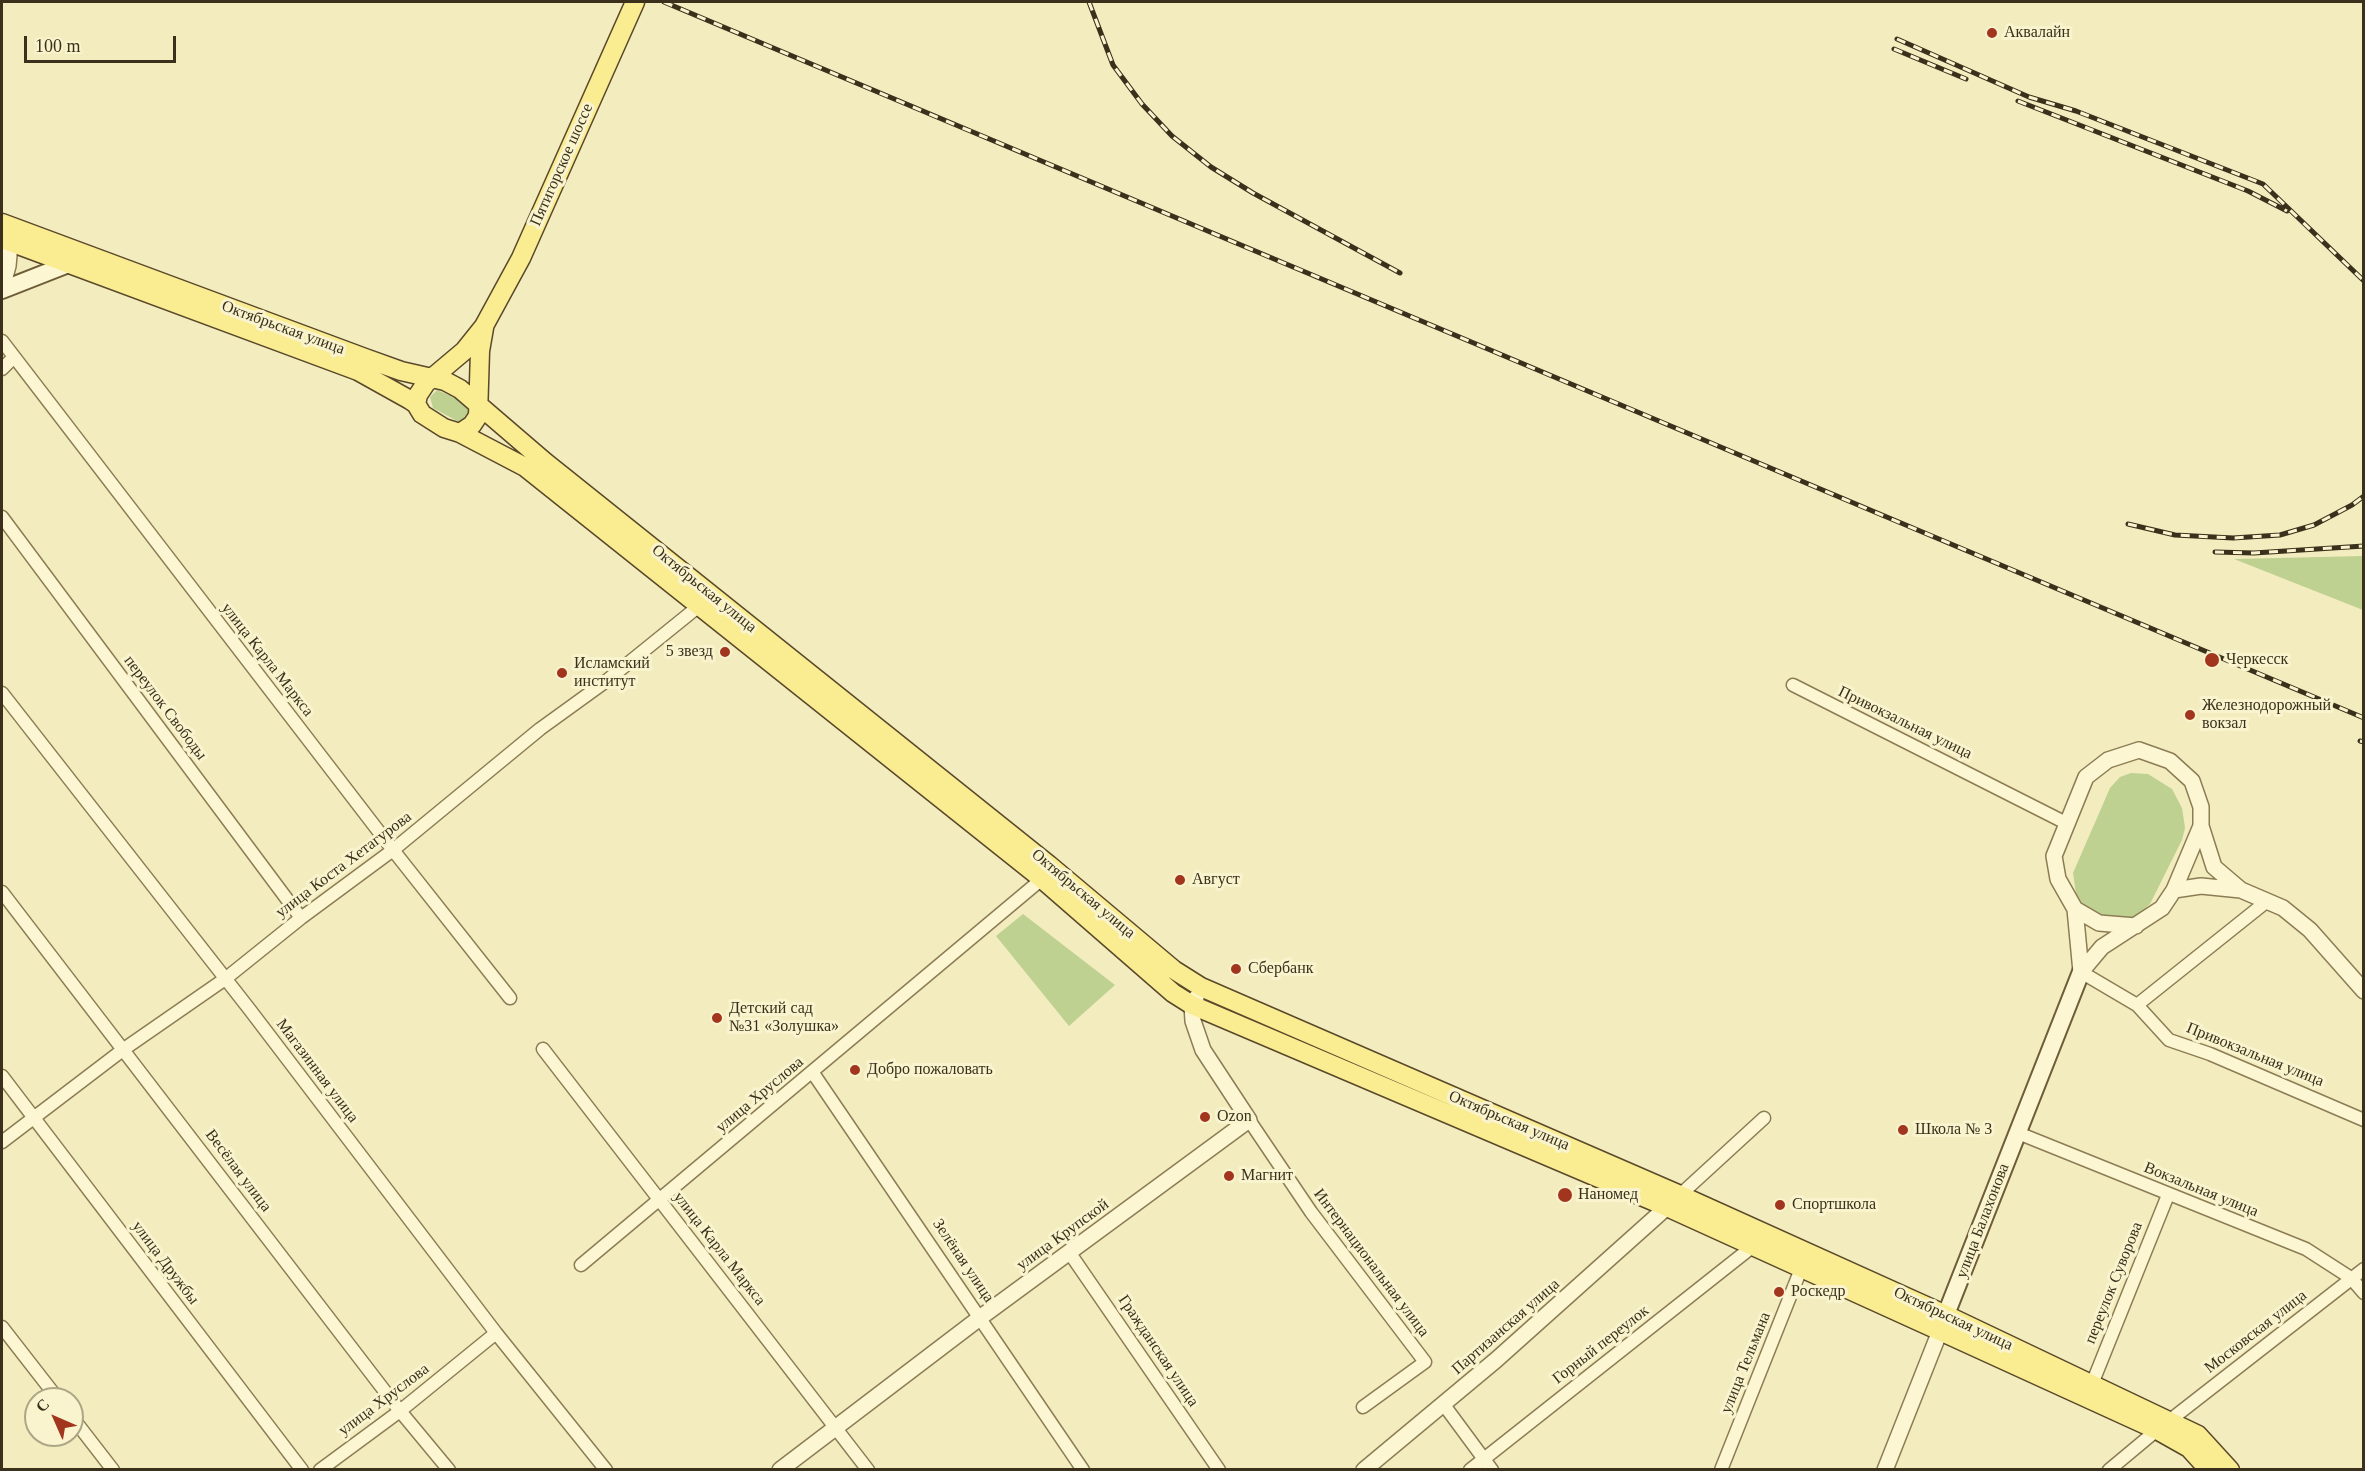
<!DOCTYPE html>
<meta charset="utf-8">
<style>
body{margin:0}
#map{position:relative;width:2365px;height:1471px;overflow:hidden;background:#f2ecbe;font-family:Georgia,serif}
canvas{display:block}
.frame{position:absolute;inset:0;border:3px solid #3a301b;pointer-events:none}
.north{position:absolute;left:24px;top:1387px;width:60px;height:60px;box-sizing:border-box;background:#f9f4ce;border:2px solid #ada686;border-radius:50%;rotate:315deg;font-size:16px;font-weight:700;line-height:24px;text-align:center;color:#3a301b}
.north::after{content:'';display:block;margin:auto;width:21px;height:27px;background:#a1351e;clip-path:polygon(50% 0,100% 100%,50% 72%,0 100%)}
.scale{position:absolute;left:24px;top:36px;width:152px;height:27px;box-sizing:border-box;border:3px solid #3a301b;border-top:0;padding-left:8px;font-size:18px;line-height:21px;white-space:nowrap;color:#3a301b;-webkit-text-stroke:4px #f9f4ce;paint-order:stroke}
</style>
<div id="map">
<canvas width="2365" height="1471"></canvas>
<div class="frame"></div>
<div class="north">С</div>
<div class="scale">100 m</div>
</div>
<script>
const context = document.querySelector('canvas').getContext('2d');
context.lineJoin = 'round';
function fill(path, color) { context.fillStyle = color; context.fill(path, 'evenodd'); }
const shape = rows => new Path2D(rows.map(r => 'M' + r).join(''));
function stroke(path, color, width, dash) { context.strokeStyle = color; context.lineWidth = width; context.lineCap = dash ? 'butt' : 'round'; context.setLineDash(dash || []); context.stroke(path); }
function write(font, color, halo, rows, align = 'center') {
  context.font = font + ' Georgia,serif'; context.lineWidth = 6; context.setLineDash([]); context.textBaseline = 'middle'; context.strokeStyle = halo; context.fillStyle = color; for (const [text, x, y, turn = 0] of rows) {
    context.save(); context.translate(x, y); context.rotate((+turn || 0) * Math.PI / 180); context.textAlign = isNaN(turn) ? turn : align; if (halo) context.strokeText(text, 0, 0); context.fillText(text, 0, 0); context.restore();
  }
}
const green = shape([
 [437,390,462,401,470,410,471,415,461,423,433,408,430,397],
 [2363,556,2363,610,2234,559],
 [2131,773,2148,774,2172,789,2182,808,2185,828,2182,840,2150,904,2134,918,2109,919,2083,904,2076,894,2073,873,2110,788,2120,777],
 [1023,914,1115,985,1069,1026,996,936]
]);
const minor = shape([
 [2,341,393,850,510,998],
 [2,369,14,357],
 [2,517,301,918],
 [1793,685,2066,823],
 [2,693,250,1010,496,1333,606,1470],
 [2,892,400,1411,449,1470],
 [2081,972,2137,1005,2169,1040,2210,1054,2364,1120],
 [2137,1005,2266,902],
 [543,1049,868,1470],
 [813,1073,1083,1470],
 [2,1076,302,1470],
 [1249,1120,1311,1212,1425,1362,1363,1407],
 [2018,1133,2306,1249,2351,1278,2364,1293],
 [2,1142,124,1049,225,979,301,918,393,850,540,729,605,682,699,606],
 [1680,1195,1764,1118],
 [1069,1252,1219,1470],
 [581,1265,1042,879],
 [2,1327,58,1399],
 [2092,1384,2168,1195],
 [1444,1405,1492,1470],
 [72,1417,113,1470],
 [2169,1421,2364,1269],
 [320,1470,400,1411,496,1333],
 [1470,1470,1752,1247],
 [1721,1470,1801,1269],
 [2109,1470,2157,1430]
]);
const tertiary = shape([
 [2,288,8,266,11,233],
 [2139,750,2170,761,2192,781,2201,807,2201,826,2174,890,2162,908,2102,947,2081,972,2075,909,2058,879,2054,856,2086,777,2108,760,2139,750],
 [2201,826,2214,867,2241,890,2283,908,2310,930,2364,991],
 [2174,890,2201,886,2241,890],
 [2075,909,2099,923,2136,926],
 [780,1470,981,1317,1249,1120,1203,1050,1193,1021,1192,1005,1196,998],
 [1364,1470,1496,1360,1667,1207],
 [1885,1470,1940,1331]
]);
const secondary = shape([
 [2,290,76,261],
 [1941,1327,2081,972]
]);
const primary = shape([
 [2,223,365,358,401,371,445,381,460,389,545,462,1049,865,1174,970,1201,987,1680,1195,1946,1315,2198,1435,2230,1470],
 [2,239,358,371,410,400,416,404,422,414,444,428,460,433,525,467,1042,879,1173,993,1192,1005,1667,1207,1940,1331,2157,1430,2189,1448,2209,1470],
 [416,404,418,395,426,383,464,351,484,326,521,258,635,2],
 [460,433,472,425,478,416,480,351,484,328]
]);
const rail = shape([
 [664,2,2364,718],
 [1089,2,1113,65,1142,104,1172,136,1211,167,1253,193,1400,273],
 [1897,39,2029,97,2076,111,2263,184,2364,281],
 [1894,49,1966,79],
 [2018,101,2248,191,2287,211],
 [2128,524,2175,535,2233,538,2280,535,2314,525,2352,505,2364,496],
 [2215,552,2254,553,2364,546],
 [2360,741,2364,742]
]);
const markers = [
 [1992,33,6,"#a1351e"],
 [725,652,6,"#a1351e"],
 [2212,660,8,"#a1351e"],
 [562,673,6,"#a1351e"],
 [2190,715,6,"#a1351e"],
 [1180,880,6,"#a1351e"],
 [1236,969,6,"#a1351e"],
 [717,1018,6,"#a1351e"],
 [855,1070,6,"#a1351e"],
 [1205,1117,6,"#a1351e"],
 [1903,1130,6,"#a1351e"],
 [1229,1176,6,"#a1351e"],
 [1565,1195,8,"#a1351e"],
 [1780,1205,6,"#a1351e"],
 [1779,1292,6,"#a1351e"]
];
const poiNames = [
 ["Аквалайн",2004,33],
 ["5 звезд",713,652,"right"],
 ["Черкесск",2226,660],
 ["Исламский",574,664],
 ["институт",574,682],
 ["Железнодорожный",2202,706],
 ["вокзал",2202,724],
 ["Август",1192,880],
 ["Сбербанк",1248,969],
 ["Детский сад",729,1009],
 ["№31 «Золушка»",729,1027],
 ["Добро пожаловать",867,1070],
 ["Ozon",1217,1117],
 ["Школа № 3",1915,1130],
 ["Магнит",1241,1176],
 ["Наномед",1578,1195],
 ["Спортшкола",1792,1205],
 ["Роскедр",1791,1292]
];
const streetNames = [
 ["Пятигорское шоссе",562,165,-66],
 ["Октябрьская улица",283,328,20],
 ["Октябрьская улица",704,589,39],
 ["улица Карла Маркса",267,660,52],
 ["переулок Свободы",165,708,53],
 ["Привокзальная улица",1905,723,26],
 ["улица Коста Хетагурова",344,865,-37],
 ["Октябрьская улица",1083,894,40],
 ["Привокзальная улица",2255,1055,22],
 ["Магазинная улица",317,1071,53],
 ["улица Хруслова",760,1095,-40],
 ["Октябрьская улица",1509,1121,23],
 ["Весёлая улица",238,1171,53],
 ["Вокзальная улица",2201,1190,22],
 ["улица Балахонова",1983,1221,-69],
 ["улица Крупской",1063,1235,-36],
 ["улица Карла Маркса",719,1249,52],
 ["Зелёная улица",963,1261,56],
 ["улица Дружбы",165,1263,53],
 ["Интернациональная улица",1371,1263,53],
 ["переулок Суворова",2114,1283,-68],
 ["Октябрьская улица",1953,1319,25],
 ["Партизанская улица",1506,1327,-41],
 ["Московская улица",2256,1332,-38],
 ["Горный переулок",1601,1345,-38],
 ["Гражданская улица",1158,1351,56],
 ["улица Тельмана",1746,1363,-68],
 ["улица Хруслова",384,1400,-37]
];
fill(green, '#bed191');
stroke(minor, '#8c7c55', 15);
stroke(tertiary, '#8c7c55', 18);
stroke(secondary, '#6e5d38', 20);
stroke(primary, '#59482a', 21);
stroke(minor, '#fcf7d2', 12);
stroke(tertiary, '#fcf7d2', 15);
stroke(secondary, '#fcf7d2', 16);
stroke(primary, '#faec91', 18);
stroke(rail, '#3a301b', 5);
stroke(rail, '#f9f4ce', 3, [9]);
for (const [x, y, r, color] of markers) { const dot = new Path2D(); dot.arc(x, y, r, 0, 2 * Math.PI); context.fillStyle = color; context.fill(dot); stroke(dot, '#f9f4ce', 2); }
write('16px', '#3a301b', '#f9f4ce', poiNames, 'left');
write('16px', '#3a301b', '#f9f4ce', streetNames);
</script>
